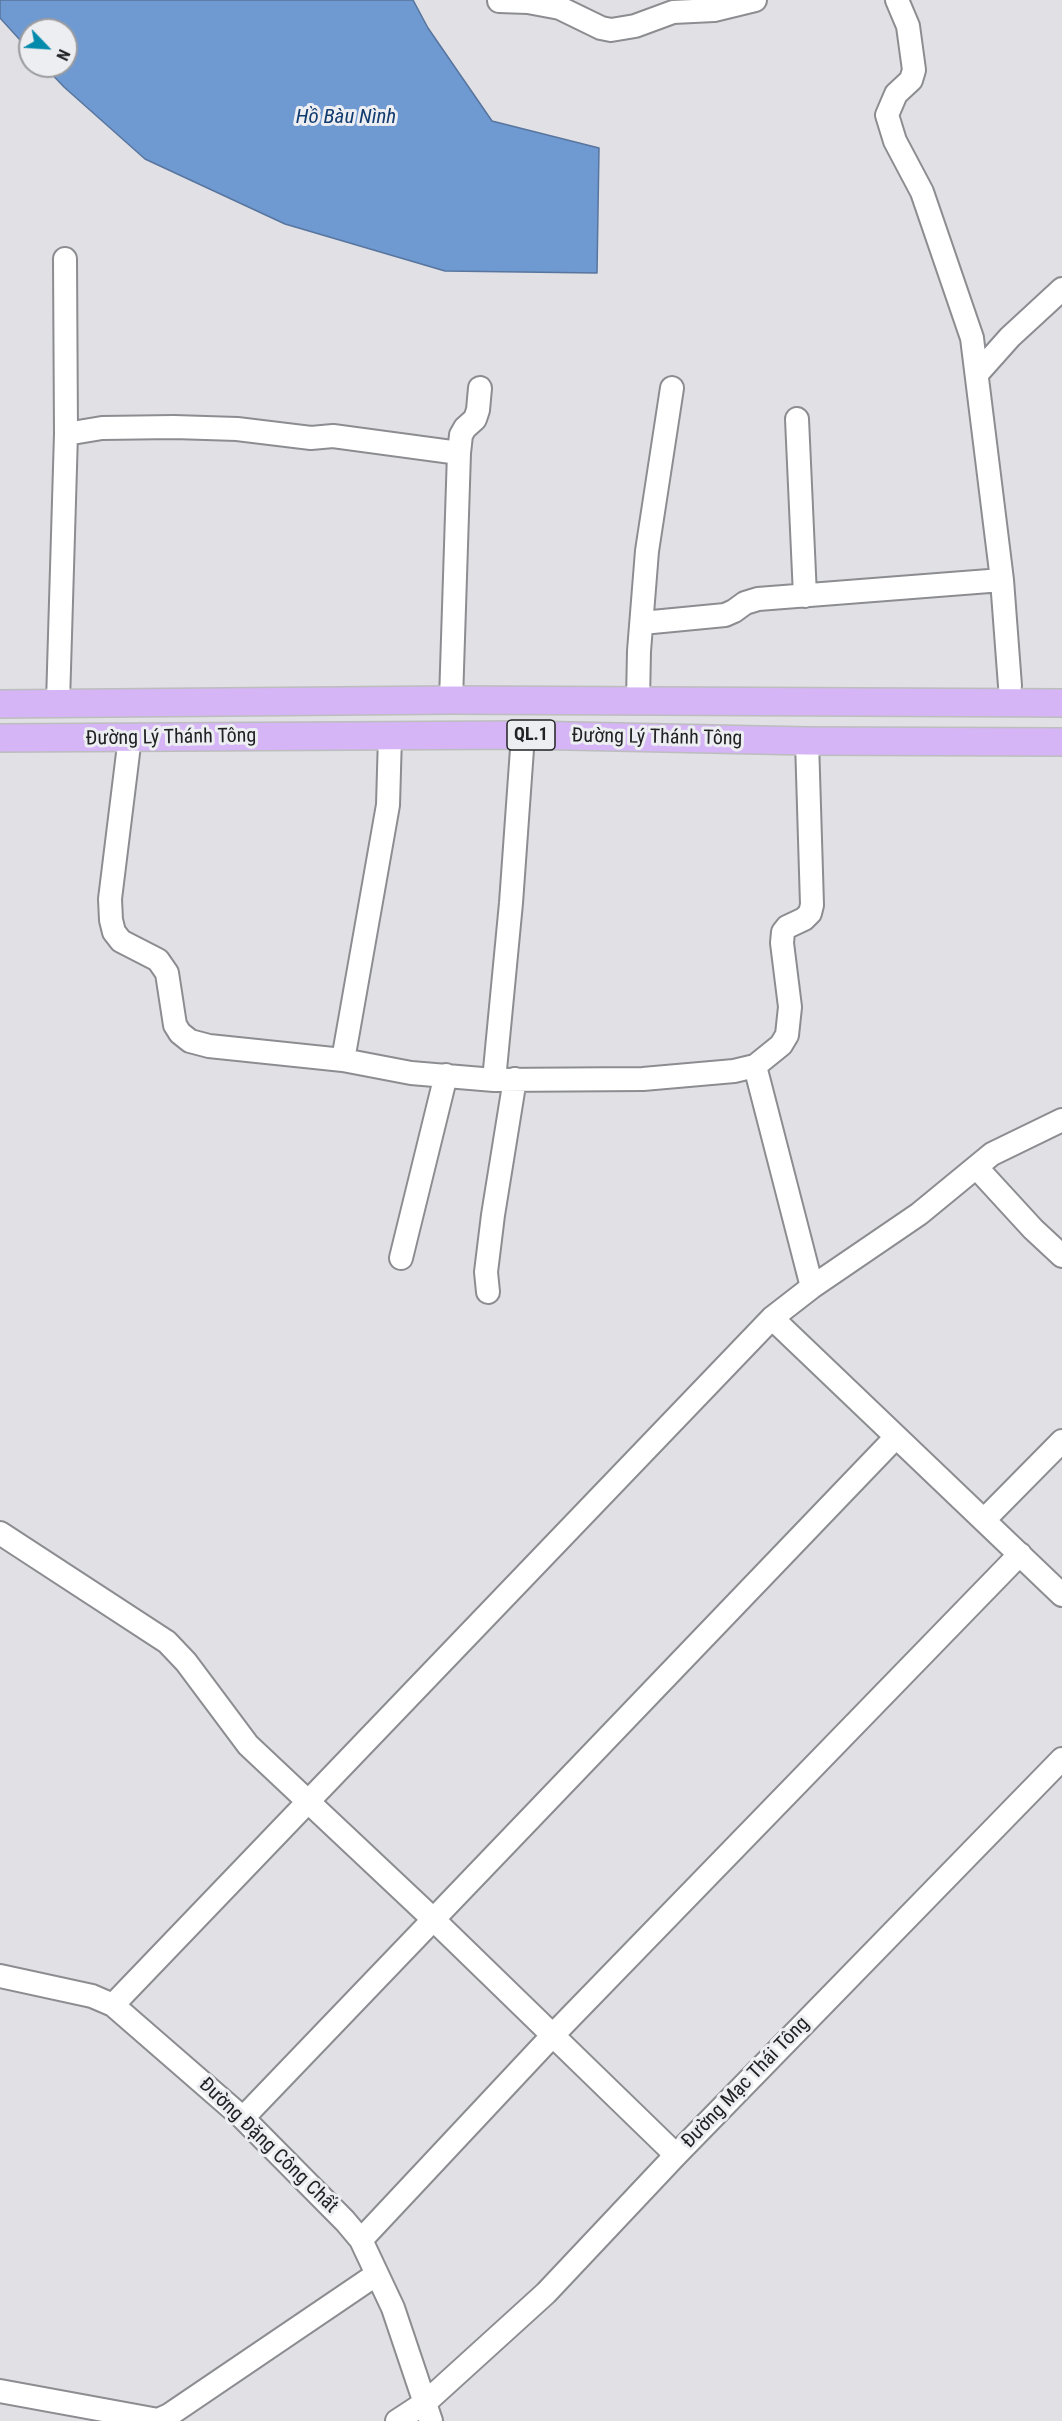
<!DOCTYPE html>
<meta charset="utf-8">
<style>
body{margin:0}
#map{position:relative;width:1062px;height:2421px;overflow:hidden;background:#e0e0e5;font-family:"Roboto Condensed",sans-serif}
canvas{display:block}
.north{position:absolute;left:18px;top:18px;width:60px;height:60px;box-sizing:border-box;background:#edeef2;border:2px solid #9b9c9f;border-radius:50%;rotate:115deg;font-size:16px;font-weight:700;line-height:24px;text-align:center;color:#212223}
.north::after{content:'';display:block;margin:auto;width:21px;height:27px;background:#048bab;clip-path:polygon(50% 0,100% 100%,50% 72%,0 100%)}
</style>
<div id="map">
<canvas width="1062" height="2421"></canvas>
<div class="north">N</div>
</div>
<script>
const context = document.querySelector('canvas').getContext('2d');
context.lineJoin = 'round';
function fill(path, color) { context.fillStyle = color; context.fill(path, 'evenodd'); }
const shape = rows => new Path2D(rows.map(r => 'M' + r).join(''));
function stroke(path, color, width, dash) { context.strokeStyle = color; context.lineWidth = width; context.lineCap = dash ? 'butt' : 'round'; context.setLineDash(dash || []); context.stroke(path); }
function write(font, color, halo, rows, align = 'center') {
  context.font = font + ' "Roboto Condensed",sans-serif'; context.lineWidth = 6; context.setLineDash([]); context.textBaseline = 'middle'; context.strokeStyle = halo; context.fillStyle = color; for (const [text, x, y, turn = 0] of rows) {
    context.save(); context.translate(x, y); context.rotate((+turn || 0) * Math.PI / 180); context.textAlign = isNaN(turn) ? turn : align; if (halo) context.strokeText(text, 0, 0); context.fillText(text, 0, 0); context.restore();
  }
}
const water = shape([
 [0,0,413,0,428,28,492,121,599,148,597,273,445,271,285,224,145,159,64,87,44,66,66,66,66,30,30,30,30,51,0,18,0,0]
]);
const minor = shape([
 [897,0,908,26,914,70,911,80,896,94,887,115,895,141,922,192,972,338,1002,580,1010,686],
 [499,1,528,2,560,8,601,28,611,30,635,26,673,12,714,10,755,0],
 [977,374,1010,337,1062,289],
 [797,419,805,596],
 [66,434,102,428,174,427,237,429,311,438,333,436,459,453],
 [642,623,725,615,734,611,745,603,758,599,1002,580],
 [451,700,459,453,461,435,465,428,475,419,478,410,480,388],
 [638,700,639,651,647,551,672,388],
 [58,702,66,434,65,259],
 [130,737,110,899,111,920,114,932,121,941,158,960,167,973,175,1025,180,1033,190,1041,209,1046,343,1060,411,1073,494,1080,643,1079,734,1071,755,1066,781,1045,787,1035,790,1007,782,943,783,932,787,927,804,919,810,913,812,905,807,741],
 [343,1060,388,805,390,736],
 [755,1066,812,1287],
 [494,1080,511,903,523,735],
 [977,1168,1033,1229,1062,1256],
 [401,1258,446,1075],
 [488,1292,486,1272,493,1215,515,1079],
 [772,1318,1062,1595],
 [985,1519,1062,1441],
 [0,1533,167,1642,186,1662,248,1745,434,1920,676,2155],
 [0,1976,92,1996,113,2005,243,2118,345,2221,361,2240,393,2308,431,2421],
 [113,2005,772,1318,812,1287,919,1214,992,1154,1062,1120],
 [243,2118,896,1437],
 [361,2240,553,2035,1020,1554],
 [0,2391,158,2420,169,2415,377,2274],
 [397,2421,426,2402,546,2293,676,2155,1062,1759]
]);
const major = shape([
 [0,704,451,700,1062,703],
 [0,738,523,735,807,741,1062,742]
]);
const shields = [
 [531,735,48]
];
const shieldNames = [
 ["QL.1",531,735]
];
const streetNames = [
 ["Đường Lý Thánh Tông",171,738,-1],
 ["Đường Lý Thánh Tông",657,738,1],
 ["Đường Mạc Thái Tông",746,2083,-46],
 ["Đường Đặng Công Chất",268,2146,44]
];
const waterNames = [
 ["Hồ Bàu Nình",346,118]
];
fill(water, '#6f99d1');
stroke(water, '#58759d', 1.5);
stroke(minor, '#8c8d91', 26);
stroke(major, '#bcbdbd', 30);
stroke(minor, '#fff', 22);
stroke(major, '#d5b5f6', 27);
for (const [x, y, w] of shields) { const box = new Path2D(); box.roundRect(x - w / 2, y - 15, w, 30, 4.5); context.fillStyle = '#edeef2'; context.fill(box); stroke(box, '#212223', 1.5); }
write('bold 18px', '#212223', null, shieldNames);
write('20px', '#212223', '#edeef2', streetNames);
write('italic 21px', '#123c70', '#edeef2', waterNames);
</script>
